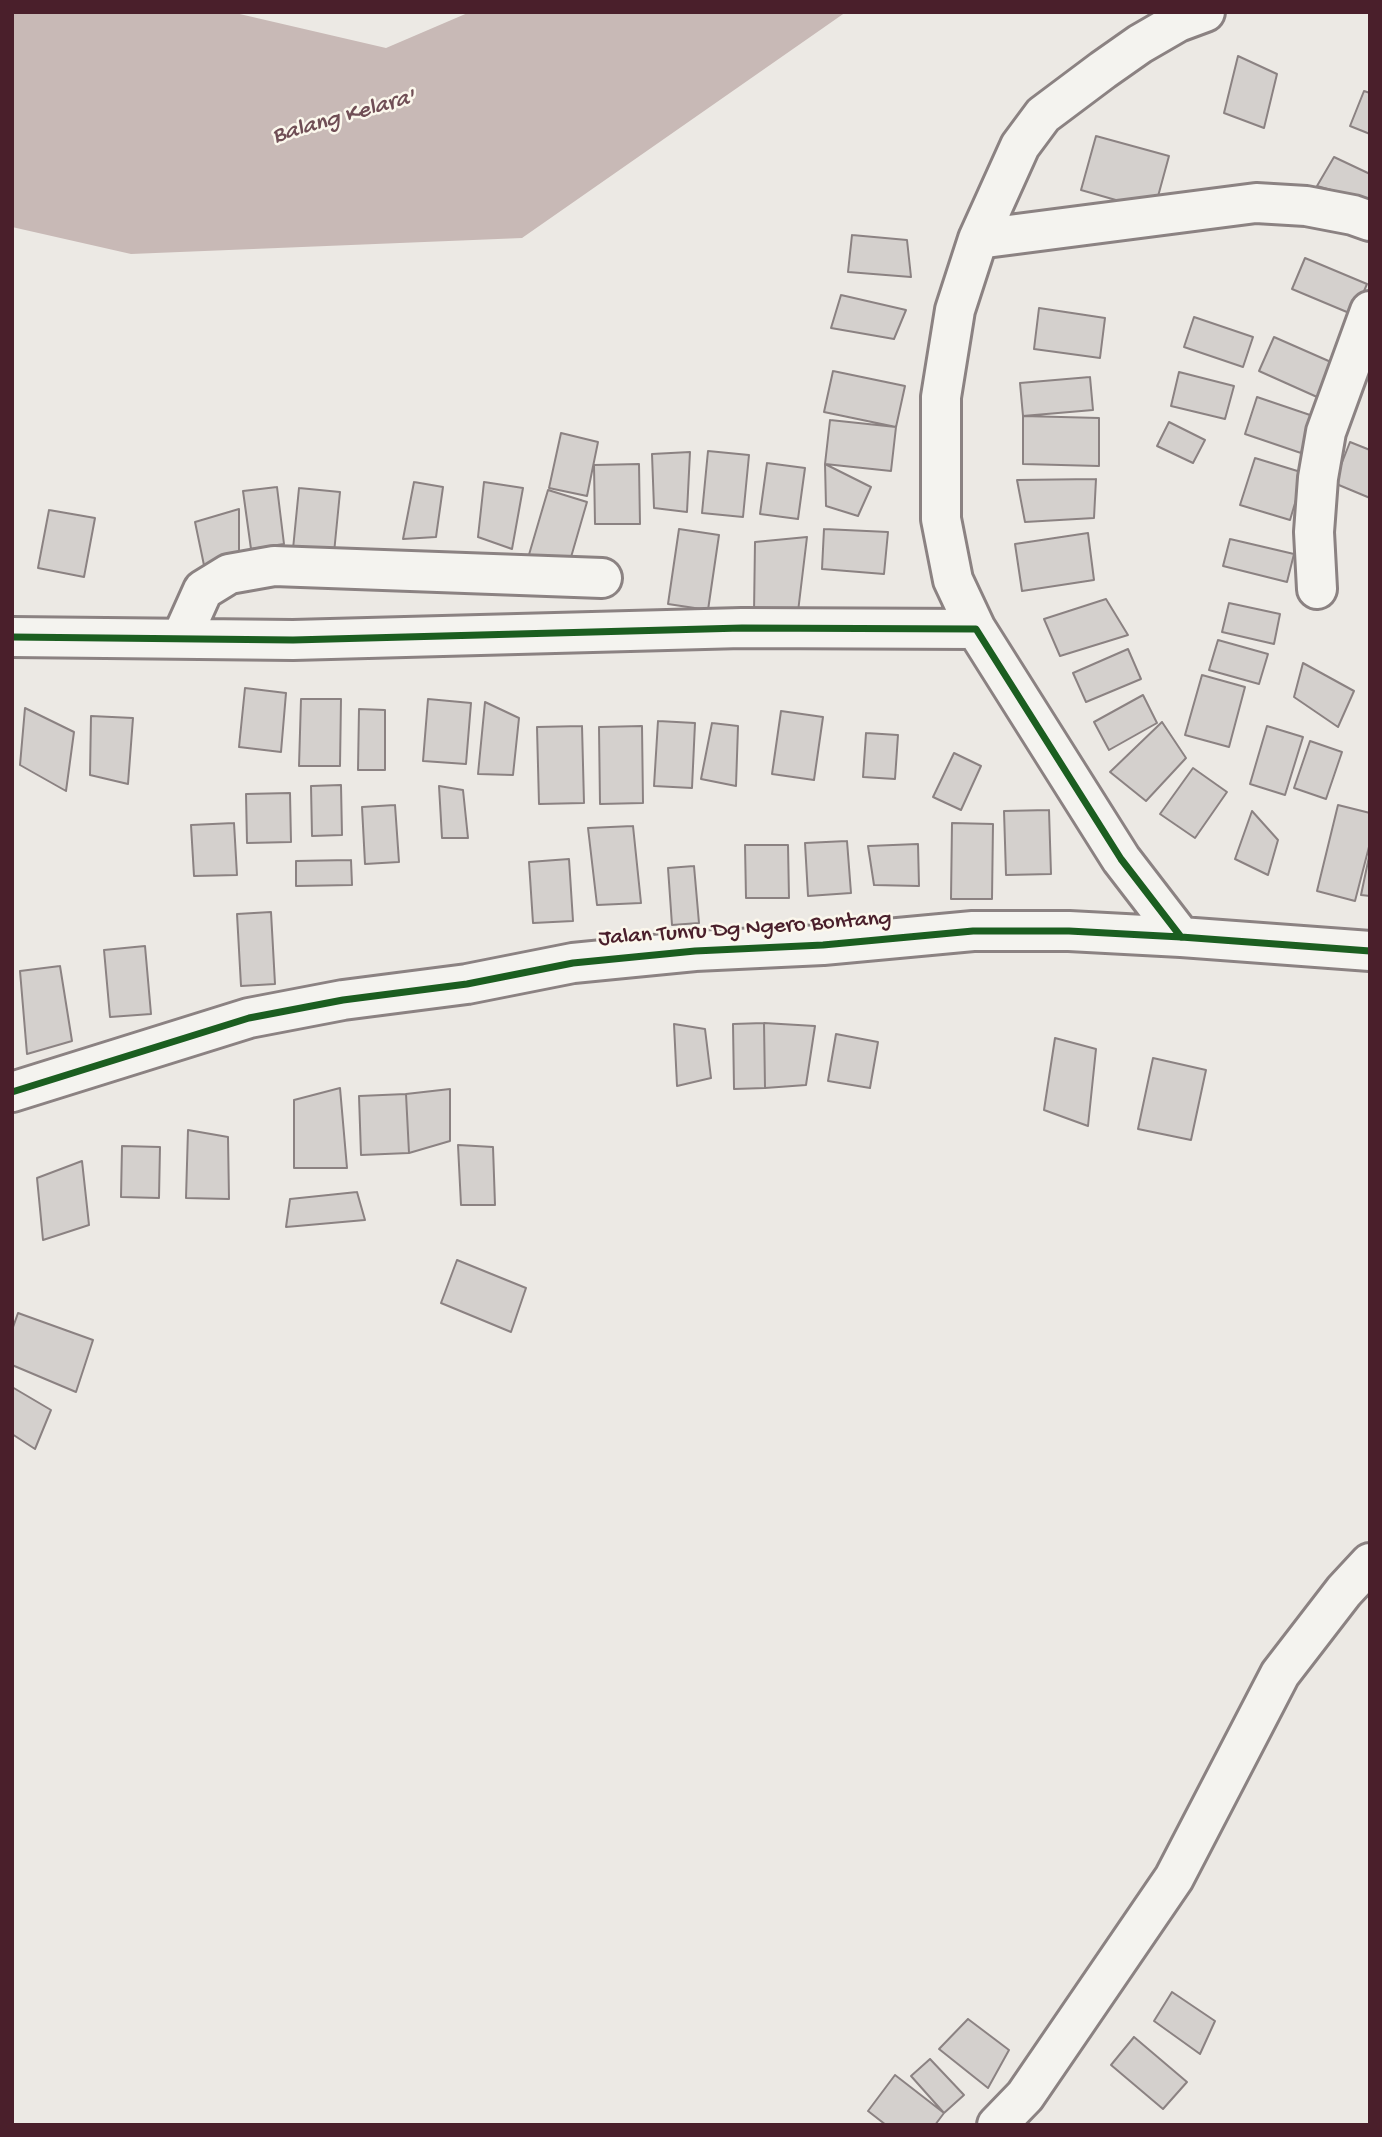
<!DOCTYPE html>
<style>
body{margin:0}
#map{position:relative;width:1382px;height:2137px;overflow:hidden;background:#ece9e4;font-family:"Gochi Hand",sans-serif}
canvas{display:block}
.frame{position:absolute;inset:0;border:14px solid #4a1f2b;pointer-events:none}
</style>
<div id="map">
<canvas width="1382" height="2137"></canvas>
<div class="frame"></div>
</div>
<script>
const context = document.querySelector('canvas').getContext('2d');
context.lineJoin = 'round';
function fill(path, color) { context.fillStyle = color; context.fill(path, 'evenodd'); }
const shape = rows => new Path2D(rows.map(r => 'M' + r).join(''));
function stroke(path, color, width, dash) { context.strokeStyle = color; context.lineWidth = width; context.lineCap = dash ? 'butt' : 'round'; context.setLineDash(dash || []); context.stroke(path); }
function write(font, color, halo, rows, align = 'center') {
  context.font = font + ' "Gochi Hand",sans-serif'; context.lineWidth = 5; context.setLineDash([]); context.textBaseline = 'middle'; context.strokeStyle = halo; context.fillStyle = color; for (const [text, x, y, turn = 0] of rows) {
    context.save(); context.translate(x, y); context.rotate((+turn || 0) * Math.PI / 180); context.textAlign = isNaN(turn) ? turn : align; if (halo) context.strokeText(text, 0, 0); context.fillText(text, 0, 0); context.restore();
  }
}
const water = shape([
 [12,12,231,12,386,48,470,12,846,12,522,238,131,254,12,227]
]);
const building = shape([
 [1238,56,1277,74,1264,128,1224,113,1238,56],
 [1364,91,1370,93,1370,134,1350,126,1364,91],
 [1096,136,1169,156,1154,211,1081,190,1096,136],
 [1334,157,1370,174,1370,201,1317,186,1334,157],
 [852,235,907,240,911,277,848,272,852,235],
 [1305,258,1367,284,1354,315,1292,289,1305,258],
 [841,295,906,310,894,339,831,328,841,295],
 [1039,308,1105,318,1100,358,1034,349,1039,308],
 [1194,317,1253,337,1243,367,1184,347,1194,317],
 [1274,337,1340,366,1326,401,1259,371,1274,337],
 [833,371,905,386,896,427,824,412,833,371],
 [1179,372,1234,386,1225,419,1171,406,1179,372],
 [1090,377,1093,410,1023,416,1020,383,1090,377],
 [1257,397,1313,416,1301,453,1245,434,1257,397],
 [1023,416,1099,418,1099,466,1023,464,1023,416],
 [830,420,896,427,891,471,825,464,830,420],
 [1169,422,1205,440,1193,463,1157,446,1169,422],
 [561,433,598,442,587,496,549,488,561,433],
 [1350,442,1370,450,1370,498,1334,483,1350,442],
 [708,451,749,455,743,517,702,513,708,451],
 [690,452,687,512,654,508,652,454,690,452],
 [1255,458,1304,473,1290,520,1240,505,1255,458],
 [767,463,805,468,798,519,760,514,767,463],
 [639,464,640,524,595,524,594,465,639,464],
 [825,464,871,487,858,516,826,506,825,464],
 [1096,479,1094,518,1025,522,1017,480,1096,479],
 [414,482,443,487,436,537,403,539,414,482],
 [484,482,523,488,512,549,478,537,484,482],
 [277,487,284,544,251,549,243,491,277,487],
 [299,488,340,492,334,553,293,549,299,488],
 [548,490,587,502,567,571,528,558,548,490],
 [239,509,239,565,205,570,195,522,239,509],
 [49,510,95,518,84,577,38,568,49,510],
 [679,529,719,535,708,610,668,604,679,529],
 [824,529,888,532,884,574,822,569,824,529],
 [1088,533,1094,580,1022,591,1015,544,1088,533],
 [807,537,797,620,754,613,755,542,807,537],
 [1230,539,1294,554,1287,582,1223,566,1230,539],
 [1106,599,1128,635,1060,656,1044,619,1106,599],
 [1229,603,1280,614,1274,644,1222,632,1229,603],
 [1218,640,1268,654,1259,684,1209,670,1218,640],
 [1128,649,1141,679,1086,702,1073,673,1128,649],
 [1303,663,1354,691,1338,727,1294,697,1303,663],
 [1202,675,1245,687,1229,747,1185,735,1202,675],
 [245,688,286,693,281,752,239,747,245,688],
 [1143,695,1157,723,1109,750,1094,722,1143,695],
 [301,699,341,699,340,766,299,766,301,699],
 [428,699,471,703,466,764,423,761,428,699],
 [485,702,519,718,513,775,478,774,485,702],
 [25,708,74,732,66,791,20,765,25,708],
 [359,709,385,710,385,770,358,770,359,709],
 [781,711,823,717,814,780,772,774,781,711],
 [91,716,133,718,128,784,90,775,91,716],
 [658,721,695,723,692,788,654,786,658,721],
 [1162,722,1186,758,1146,801,1110,772,1162,722],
 [712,723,738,726,736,786,701,779,712,723],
 [582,726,584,803,539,804,537,727,582,726],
 [642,726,643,803,600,804,599,727,642,726],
 [1267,726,1303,737,1285,795,1250,784,1267,726],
 [866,733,898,735,895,779,863,777,866,733],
 [1310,741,1342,752,1326,799,1294,788,1310,741],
 [954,753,981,766,961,810,933,797,954,753],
 [1193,768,1227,792,1195,838,1160,814,1193,768],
 [341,785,342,835,312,836,311,786,341,785],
 [439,786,463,790,468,838,442,838,439,786],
 [290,793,291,842,247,843,246,794,290,793],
 [395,805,399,862,365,864,362,807,395,805],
 [1338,805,1370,813,1370,843,1355,901,1317,891,1338,805],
 [1049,810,1051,874,1006,875,1004,811,1049,810],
 [1252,811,1278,840,1268,875,1235,859,1252,811],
 [234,823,237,875,194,876,191,825,234,823],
 [952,823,993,824,992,899,951,899,952,823],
 [633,826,641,903,597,905,588,828,633,826],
 [847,841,851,893,808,896,805,843,847,841],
 [918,844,919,886,874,885,868,846,918,844],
 [745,845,788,845,789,898,746,898,745,845],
 [1370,852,1370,896,1361,895,1370,852],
 [569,859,573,921,533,923,529,862,569,859],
 [351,860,352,885,296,886,296,861,351,860],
 [694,866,699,923,672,925,668,868,694,866],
 [271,912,275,984,241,986,237,914,271,912],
 [145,946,151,1014,110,1017,104,950,145,946],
 [60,966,72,1041,27,1054,20,971,60,966],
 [764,1023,765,1088,734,1089,733,1024,764,1023],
 [764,1023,815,1026,806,1085,765,1088,764,1023],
 [674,1024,705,1029,711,1078,677,1086,674,1024],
 [836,1034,878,1042,870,1088,828,1081,836,1034],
 [1055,1038,1096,1049,1088,1126,1044,1110,1055,1038],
 [1153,1058,1206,1070,1191,1140,1138,1129,1153,1058],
 [340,1088,347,1168,294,1168,294,1100,340,1088],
 [450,1089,450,1141,409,1153,406,1094,450,1089],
 [406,1094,409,1153,361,1155,359,1096,406,1094],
 [188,1130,228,1137,229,1199,186,1198,188,1130],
 [458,1145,493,1147,495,1205,461,1205,458,1145],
 [122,1146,160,1147,159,1198,121,1197,122,1146],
 [82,1161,89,1225,43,1240,37,1178,82,1161],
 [357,1192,365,1220,286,1227,290,1199,357,1192],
 [457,1260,526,1288,511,1332,441,1303,457,1260],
 [18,1313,93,1340,76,1392,12,1365,12,1330,18,1313],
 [12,1387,51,1410,35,1449,12,1434,12,1387],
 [1172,1992,1215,2021,1200,2054,1154,2021,1172,1992],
 [968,2019,1009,2050,988,2088,939,2049,968,2019],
 [1134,2037,1187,2082,1163,2109,1111,2065,1134,2037],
 [930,2059,964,2095,944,2113,911,2076,930,2059],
 [895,2075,944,2113,935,2125,886,2125,868,2111,895,2075]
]);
const minor = shape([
 [978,239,1020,146,1043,115,1103,70,1140,44,1178,22,1205,12],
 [1317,589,1314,532,1318,478,1326,432,1370,311],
 [976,629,953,580,941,519,941,397,955,310,978,239,1256,203,1306,206,1353,215,1370,221],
 [12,637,293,640,742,628,976,629,1121,859,1181,937],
 [181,639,203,590,229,574,274,566,602,578],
 [12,1092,249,1018,343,1000,467,984,573,963,695,951,823,945,973,931,1069,931,1181,937,1370,951],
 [997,2125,1025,2096,1174,1878,1280,1674,1344,1591,1370,1563]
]);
const cycleway = shape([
 [12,637,293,640,742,628,976,629,1121,859,1181,937],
 [12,1092,249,1018,343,1000,467,984,573,963,695,951,823,945,973,931,1069,931,1181,937,1370,951]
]);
const streetNames = [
 ["Jalan Tunru Dg Ngero Bontang",745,930,-4]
];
const waterNames = [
 ["Balang Kelara'",344,118,-16]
];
fill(water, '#c8b9b6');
fill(building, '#d4d0cd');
stroke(building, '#8b8282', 2);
stroke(minor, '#8b8282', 44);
stroke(minor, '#f4f3ef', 38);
stroke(cycleway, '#1b5e20', 7);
write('23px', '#4a1f2b', '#fbf7ec', streetNames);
write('italic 24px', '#704e55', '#fbf7ec', waterNames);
</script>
